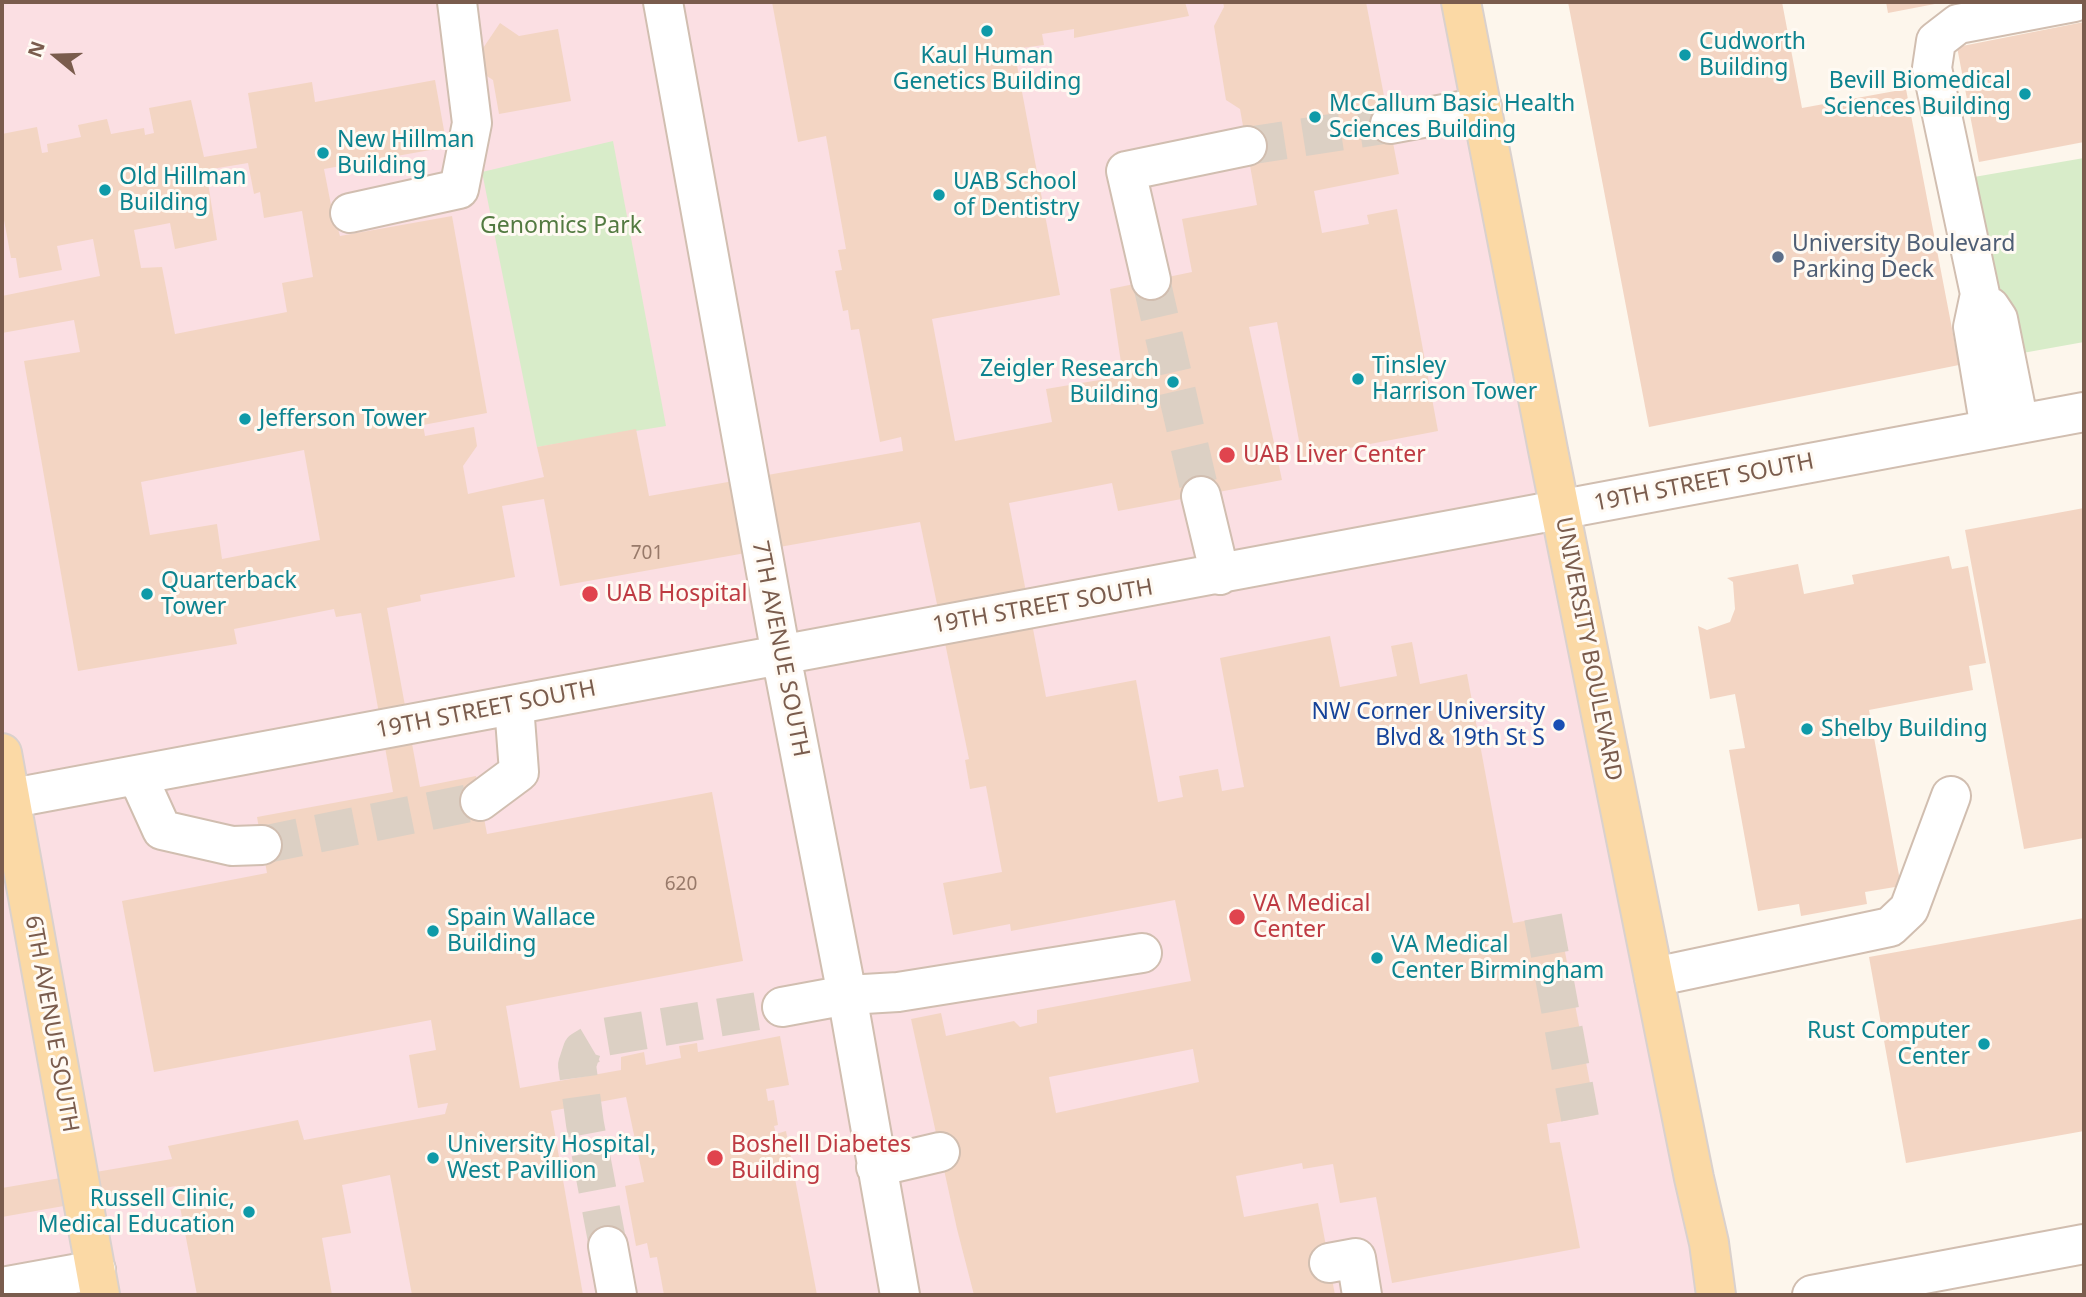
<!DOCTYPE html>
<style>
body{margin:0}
#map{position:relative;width:2086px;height:1297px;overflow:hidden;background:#fdf6ec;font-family:"Noto Sans",sans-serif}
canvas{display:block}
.frame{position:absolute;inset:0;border:4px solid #7a5c4d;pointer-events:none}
.north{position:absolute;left:21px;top:21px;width:70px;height:70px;-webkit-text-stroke:5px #fffaf3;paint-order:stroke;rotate:289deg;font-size:19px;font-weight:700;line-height:28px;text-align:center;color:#7a5c4d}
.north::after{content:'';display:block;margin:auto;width:24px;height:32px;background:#7a5c4d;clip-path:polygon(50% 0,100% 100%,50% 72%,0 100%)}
</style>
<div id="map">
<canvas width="2086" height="1297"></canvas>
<div class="frame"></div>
<div class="north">N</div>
</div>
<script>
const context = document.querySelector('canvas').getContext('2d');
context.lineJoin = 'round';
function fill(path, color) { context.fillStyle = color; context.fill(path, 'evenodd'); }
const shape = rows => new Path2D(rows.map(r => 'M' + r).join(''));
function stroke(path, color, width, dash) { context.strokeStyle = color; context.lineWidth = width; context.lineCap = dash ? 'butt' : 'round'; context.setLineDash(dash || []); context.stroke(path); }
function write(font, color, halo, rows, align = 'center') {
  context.font = font + ' "Noto Sans",sans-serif'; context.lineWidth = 6; context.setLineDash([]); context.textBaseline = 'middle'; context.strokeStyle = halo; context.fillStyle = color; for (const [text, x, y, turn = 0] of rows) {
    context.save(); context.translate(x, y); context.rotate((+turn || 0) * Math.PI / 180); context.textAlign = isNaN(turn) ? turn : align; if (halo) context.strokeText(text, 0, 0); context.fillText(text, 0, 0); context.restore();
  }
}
const medical = shape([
 [2,2,1453,2,1714,1295,2,1295]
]);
const green = shape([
 [613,141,666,426,537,447,482,172],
 [2084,158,2084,342,2006,356,1974,177]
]);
const building = shape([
 [772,2,1185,2,1189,16,1074,38,1074,29,1042,34,1044,45,1014,49,1060,295,932,319,955,441,1052,422,1046,389,1123,376,1110,289,1192,272,1182,219,1257,205,1240,109,1226,100,1214,26,1224,7,1223,2,1366,2,1399,174,1314,191,1322,233,1369,224,1367,215,1397,209,1438,431,1302,457,1277,322,1249,327,1282,480,1118,511,1112,483,1009,503,1046,697,1136,680,1158,802,1183,797,1179,776,1218,769,1222,791,1244,787,1220,658,1330,636,1340,687,1397,676,1391,646,1412,642,1420,684,1467,674,1513,923,1558,915,1596,1115,1547,1124,1550,1143,1560,1142,1580,1248,1392,1283,1376,1197,1340,1203,1333,1164,1303,1169,1302,1163,1236,1176,1244,1217,1318,1203,1335,1295,974,1295,957,1229,911,1019,941,1013,946,1036,1014,1021,1020,1027,1037,1023,1037,1010,1191,981,1175,900,1011,931,1010,924,953,935,943,883,1002,872,986,786,970,789,965,760,969,759,920,522,560,586,544,499,502,506,515,577,420,595,421,601,387,608,420,787,476,776,487,834,712,792,743,961,506,1006,520,1088,621,1070,621,1057,644,1052,646,1065,681,1058,679,1046,697,1043,698,1052,780,1036,789,1085,766,1089,768,1101,774,1100,778,1125,774,1126,776,1134,786,1131,817,1295,664,1295,657,1257,650,1258,647,1243,636,1246,625,1186,644,1182,626,1097,551,1111,583,1295,412,1295,390,1175,342,1185,351,1233,322,1238,332,1295,197,1295,176,1186,2,1217,2,1188,172,1159,168,1146,298,1120,304,1140,445,1114,448,1103,418,1108,409,1055,436,1050,431,1020,154,1072,122,901,267,873,257,817,393,792,361,613,336,617,334,609,234,629,237,644,78,671,24,361,80,352,74,320,2,333,2,296,100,276,93,239,57,246,62,270,19,278,16,258,11,258,2,209,2,134,37,127,42,153,48,152,47,144,81,137,78,125,107,119,111,134,144,128,145,135,154,133,149,108,191,100,204,157,257,148,248,93,312,82,315,102,435,80,447,147,324,169,331,205,340,236,452,216,487,413,423,425,425,436,474,427,477,446,463,466,468,494,544,477,537,447,636,429,649,496,903,451,901,437,880,442,859,329,851,330,848,310,843,311,835,271,842,270,838,250,846,249,826,136,798,142],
 [248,163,254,194,260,192,264,218,302,211,313,277,282,283,287,312,175,334,162,267,141,268,134,230,170,223,175,249,217,240,206,170],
 [304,450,320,540,222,559,217,524,150,535,141,482],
 [1193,1049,1199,1082,1056,1113,1049,1077],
 [1568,2,1782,2,1802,108,1906,89,1959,365,1649,427],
 [1886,2,1940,2,1940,3,1888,13],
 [2084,22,2084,142,1979,162,1957,47],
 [500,23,519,36,558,29,571,101,499,114,493,80,471,66],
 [2084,508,2084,838,2024,849,1965,530],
 [1949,556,1952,569,1968,566,1986,663,1969,666,1973,690,1869,710,1901,886,1865,892,1867,904,1801,916,1799,904,1758,911,1729,750,1745,748,1735,694,1710,699,1698,626,1707,630,1730,622,1735,609,1733,582,1727,578,1798,564,1804,594,1854,584,1852,575],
 [2084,918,2084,1131,1906,1163,1869,957]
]);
const minorTunnel = shape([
 [1247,146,1390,124],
 [1151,280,1201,496],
 [262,845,480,801],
 [1543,917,1580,1118],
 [608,1246,585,1124,577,1065,582,1050,604,1037,782,1007]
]);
const minor = shape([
 [663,2,781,655,847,995,900,1295],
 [1390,124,1482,107],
 [350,213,459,189,472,123,457,2],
 [1151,280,1126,171,1247,146],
 [1990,307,1998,319,2019,424],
 [1990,429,1973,327,1980,294,1932,68,1936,41,1958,24,2074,2],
 [1201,496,1220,575],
 [137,775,162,830,232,846,262,845],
 [2,800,2084,412],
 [480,801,519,772,514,705],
 [1654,977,1890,927,1909,909,1951,796],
 [782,1007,847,995,898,992,1142,953],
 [876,1167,940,1152],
 [608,1246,617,1295],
 [1329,1263,1356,1258,1362,1295],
 [2,1287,96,1270],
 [1812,1295,2084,1244]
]);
const major = shape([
 [1461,2,1548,450,1694,1178,1709,1243,1716,1295],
 [2,753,100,1295]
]);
const markers = [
 [987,31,7,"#0f9aa8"],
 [1685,55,7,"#0f9aa8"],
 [2025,94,7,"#0f9aa8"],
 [1315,117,7,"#0f9aa8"],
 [323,153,7,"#0f9aa8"],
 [105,190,7,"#0f9aa8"],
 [939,195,7,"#0f9aa8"],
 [1778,257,7,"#5c6f8a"],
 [1358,379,7,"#0f9aa8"],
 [1173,382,7,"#0f9aa8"],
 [245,419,7,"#0f9aa8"],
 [1227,455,9,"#e0444e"],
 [147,594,7,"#0f9aa8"],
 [590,594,9,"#e0444e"],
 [1559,725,7,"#1a4fb4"],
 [1807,729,7,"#0f9aa8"],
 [1237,917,9,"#e0444e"],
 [433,931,7,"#0f9aa8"],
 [1377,958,7,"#0f9aa8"],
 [1984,1044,7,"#0f9aa8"],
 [433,1158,7,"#0f9aa8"],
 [715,1158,9,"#e0444e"],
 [249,1212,7,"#0f9aa8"]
];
const numberNames = [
 ["701",647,554],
 ["620",681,885]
];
const cultureNames = [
 ["Cudworth",1699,42],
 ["Building",1699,68],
 ["Kaul Human",987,56,"center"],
 ["Genetics Building",987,82,"center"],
 ["Bevill Biomedical",2011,81,"right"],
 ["Sciences Building",2011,107,"right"],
 ["McCallum Basic Health",1329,104],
 ["Sciences Building",1329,130],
 ["New Hillman",337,140],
 ["Building",337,166],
 ["Old Hillman",119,177],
 ["Building",119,203],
 ["UAB School",953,182],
 ["of Dentistry",953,208],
 ["Tinsley",1372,366],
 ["Harrison Tower",1372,392],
 ["Zeigler Research",1159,369,"right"],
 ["Building",1159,395,"right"],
 ["Jefferson Tower",259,419],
 ["Quarterback",161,581],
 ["Tower",161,607],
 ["Shelby Building",1821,729],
 ["Spain Wallace",447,918],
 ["Building",447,944],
 ["VA Medical",1391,945],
 ["Center Birmingham",1391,971],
 ["Rust Computer",1970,1031,"right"],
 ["Center",1970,1057,"right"],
 ["University Hospital,",447,1145],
 ["West Pavillion",447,1171],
 ["Russell Clinic,",235,1199,"right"],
 ["Medical Education",235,1225,"right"]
];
const parkNames = [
 ["Genomics Park",561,226]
];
const serviceNames = [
 ["University Boulevard",1792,244],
 ["Parking Deck",1792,270]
];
const healthNames = [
 ["UAB Liver Center",1243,455],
 ["UAB Hospital",606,594],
 ["VA Medical",1253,904],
 ["Center",1253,930],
 ["Boshell Diabetes",731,1145],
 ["Building",731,1171]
];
const streetNames = [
 ["19TH STREET SOUTH",1704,483,-11],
 ["19TH STREET SOUTH",1043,607,-10],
 ["7TH AVENUE SOUTH",780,649,79],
 ["UNIVERSITY BOULEVARD",1588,649,79],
 ["19TH STREET SOUTH",486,710,-11],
 ["6TH AVENUE SOUTH",51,1024,80]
];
const transitNames = [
 ["NW Corner University",1545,712],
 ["Blvd & 19th St S",1545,738]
];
fill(medical, '#fbdfe3');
fill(green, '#d8ecc9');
fill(building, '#f3d5c3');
stroke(minorTunnel, '#dcd0c4', 38, [38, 19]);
stroke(minor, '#d1beb0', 42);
stroke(major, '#dad1cd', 42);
stroke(minor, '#fff', 38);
stroke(major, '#fbd9a5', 38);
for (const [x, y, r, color] of markers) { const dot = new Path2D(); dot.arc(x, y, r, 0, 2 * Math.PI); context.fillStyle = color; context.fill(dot); stroke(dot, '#fffaf3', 2.5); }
write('19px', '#987a6a', null, numberNames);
write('23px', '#0d838f', '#fffaf3', cultureNames, 'left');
write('23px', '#537a41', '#fffaf3', parkNames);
write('23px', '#4e5e75', '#fffaf3', serviceNames, 'left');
write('23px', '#be3a42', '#fffaf3', healthNames, 'left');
write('23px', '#7a5c4d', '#fffaf3', streetNames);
write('23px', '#164399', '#fffaf3', transitNames, 'right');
</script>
